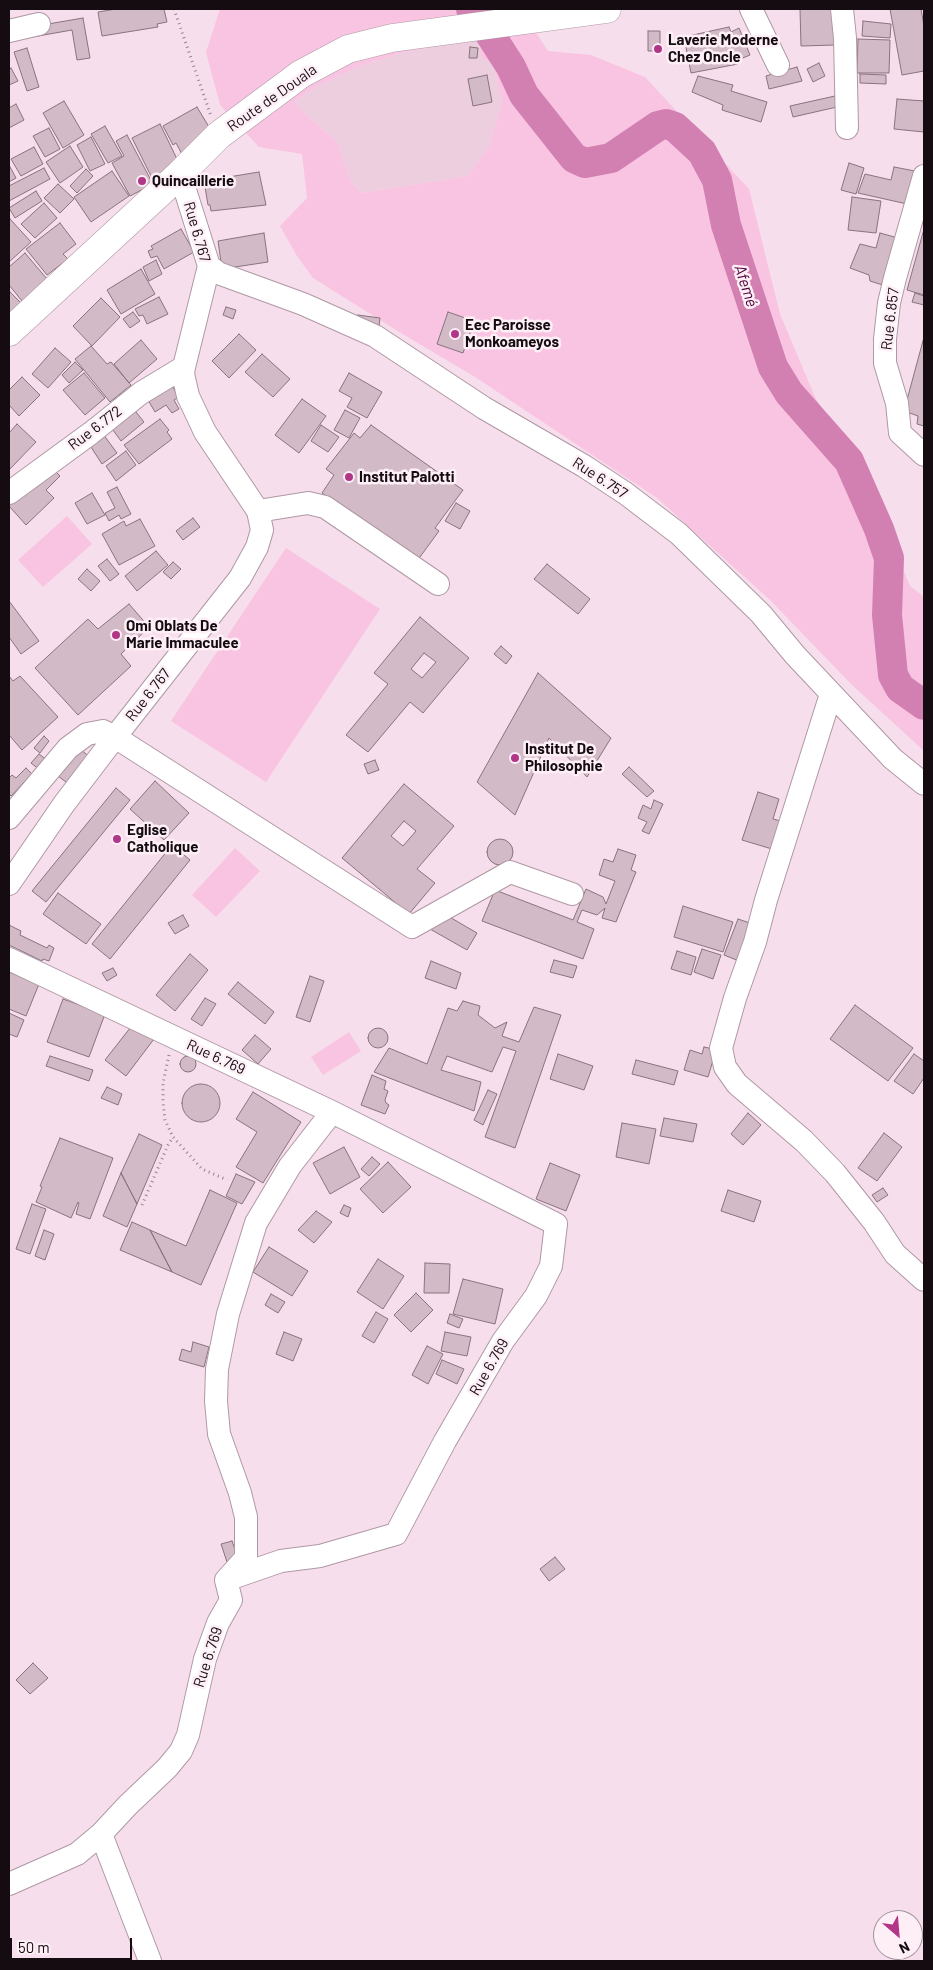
<!DOCTYPE html>
<meta charset="utf-8">
<style>
body{margin:0}
#map{position:relative;width:933px;height:1970px;overflow:hidden;background:#f7deec;font-family:Barlow,sans-serif}
canvas{display:block}
.frame{position:absolute;inset:0;border:10px solid #140c11;pointer-events:none}
.north{position:absolute;left:873px;top:1910px;width:50px;height:50px;box-sizing:border-box;background:#feeff7;border:1px solid #a0949b;border-radius:50%;rotate:153deg;font-size:14px;font-weight:700;line-height:20px;text-align:center;color:#140c11}
.north::after{content:'';display:block;margin:auto;width:18px;height:22px;background:#b13688;clip-path:polygon(50% 0,100% 100%,50% 72%,0 100%)}
.scale{position:absolute;left:10px;top:1938px;width:122px;height:22px;box-sizing:border-box;border:2px solid #140c11;border-top:0;padding-left:6px;font-size:15px;line-height:18px;white-space:nowrap;color:#140c11;-webkit-text-stroke:4px #feeff7;paint-order:stroke}
</style>
<div id="map">
<canvas width="933" height="1970"></canvas>
<div class="frame"></div>
<div class="north">N</div>
<div class="scale">50 m</div>
</div>
<script>
const context = document.querySelector('canvas').getContext('2d');
context.lineJoin = 'round';
function fill(path, color) { context.fillStyle = color; context.fill(path, 'evenodd'); }
const shape = rows => new Path2D(rows.map(r => 'M' + r).join(''));
function stroke(path, color, width, dash) { context.strokeStyle = color; context.lineWidth = width; context.lineCap = dash ? 'butt' : 'round'; context.setLineDash(dash || []); context.stroke(path); }
function write(font, color, halo, rows, align = 'center') {
  context.font = font + ' Barlow,sans-serif'; context.lineWidth = 5; context.setLineDash([]); context.textBaseline = 'middle'; context.strokeStyle = halo; context.fillStyle = color; for (const [text, x, y, turn = 0] of rows) {
    context.save(); context.translate(x, y); context.rotate((+turn || 0) * Math.PI / 180); context.textAlign = isNaN(turn) ? turn : align; if (halo) context.strokeText(text, 0, 0); context.fillText(text, 0, 0); context.restore();
  }
}
const built = shape([
 [474,38,479,42,492,61,502,102,489,146,468,176,362,193,351,182,337,142,301,110,295,101,317,86,360,66,405,52]
]);
const green = shape([
 [220,9,521,9,548,51,591,55,645,77,749,189,780,314,815,397,866,479,910,586,924,597,924,751,851,684,770,600,657,498,475,377,401,333,313,278,297,256,280,226,307,198,302,154,259,147,220,105,206,52],
 [474,38,479,42,482,59,492,61,502,102,489,146,468,176,362,193,351,182,337,142,301,110,295,101,317,86,360,66,405,52],
 [67,516,92,544,43,587,18,560],
 [286,548,380,609,266,782,171,721],
 [235,848,260,871,216,917,192,895],
 [349,1032,361,1051,323,1075,311,1057]
]);
const river = shape([
 [471,9,477,14,511,67,524,95,574,158,585,163,611,158,658,126,666,124,675,127,702,152,717,180,726,225,773,367,789,393,849,461,879,529,889,558,887,615,893,675,900,688,924,705]
]);
const building = shape([
 [116,9,164,9,167,22,157,24,158,27,102,36,98,12,116,9],
 [800,9,835,9,836,45,801,46,800,9],
 [890,9,921,9,924,26,924,71,902,75,890,9],
 [83,18,90,58,77,60,72,30,21,39,19,29,83,18],
 [863,21,891,24,890,38,862,36,863,21],
 [729,27,731,32,739,28,750,55,738,60,738,64,691,73,684,37,729,27],
 [648,31,660,31,660,51,648,51,648,31],
 [858,39,890,40,889,73,857,73,858,39],
 [470,47,478,48,477,58,469,58,470,47],
 [27,48,39,87,27,91,14,52,27,48],
 [819,63,825,76,813,82,807,69,819,63],
 [797,67,802,81,769,89,766,76,797,67],
 [11,68,18,81,9,85,9,70,11,68],
 [860,74,886,75,886,84,860,83,860,74],
 [487,75,492,102,473,106,468,79,487,75],
 [698,76,733,85,731,91,767,102,761,122,722,110,723,105,692,92,698,76],
 [835,96,837,107,793,117,790,106,835,96],
 [897,99,924,101,924,132,894,129,897,99],
 [64,101,84,135,63,148,43,113,64,101],
 [16,104,24,120,9,128,9,108,16,104],
 [197,107,209,127,183,156,176,143,173,145,163,126,197,107],
 [160,124,178,161,154,182,132,138,160,124],
 [105,126,122,156,108,163,91,134,105,126],
 [49,128,60,149,45,157,33,136,49,128],
 [127,135,153,184,130,196,112,163,124,156,116,141,127,135],
 [91,137,105,164,90,171,77,145,91,137],
 [70,146,83,167,60,183,46,162,70,146],
 [34,147,43,164,21,176,11,159,34,147],
 [849,163,864,168,856,194,841,190,849,163],
 [9,165,16,178,9,182,9,165],
 [894,167,915,171,907,204,858,193,865,174,891,180,894,167],
 [44,168,50,179,9,201,9,186,44,168],
 [86,169,93,176,77,193,70,186,86,169],
 [112,171,129,196,91,222,74,197,112,171],
 [259,172,266,205,211,211,210,205,208,205,204,181,259,172],
 [58,184,74,199,60,213,44,198,58,184],
 [36,191,42,201,15,218,9,208,36,191],
 [852,197,881,201,876,233,848,230,852,197],
 [44,203,57,218,35,238,21,224,44,203],
 [10,219,31,242,9,262,9,220,10,219],
 [60,223,76,244,63,254,68,259,47,275,26,249,60,223],
 [181,229,194,252,164,269,157,256,151,258,148,251,153,249,151,246,181,229],
 [924,229,924,295,907,290,924,229],
 [264,233,268,262,222,269,218,241,264,233],
 [880,233,898,238,886,286,870,281,869,275,850,268,860,244,876,248,880,233],
 [25,253,47,279,22,301,9,285,9,267,25,253],
 [156,260,162,274,149,281,143,267,156,260],
 [141,269,155,294,121,314,107,290,141,269],
 [10,292,21,303,9,316,9,293,10,292],
 [915,293,924,296,924,305,912,302,915,293],
 [159,297,168,314,147,324,143,315,139,316,135,309,159,297],
 [101,298,120,317,92,346,73,326,101,298],
 [226,307,236,310,233,319,223,315,226,307],
 [133,312,140,321,130,328,123,319,133,312],
 [448,312,474,321,463,353,437,344,448,312],
 [358,315,380,318,379,326,357,324,358,315],
 [239,334,256,350,229,378,212,361,239,334],
 [924,337,924,426,917,424,918,416,904,411,924,337],
 [141,340,157,359,129,383,114,364,141,340],
 [91,346,107,364,111,362,131,385,110,402,75,359,91,346],
 [55,348,71,362,48,388,32,374,55,348],
 [262,354,290,379,273,397,245,372,262,354],
 [75,362,83,370,69,383,62,375,75,362],
 [84,373,105,398,85,415,63,390,84,373],
 [349,373,382,392,367,418,347,407,352,398,339,391,349,373],
 [22,377,40,395,19,416,9,405,9,390,22,377],
 [169,381,179,397,174,400,179,409,172,413,166,405,155,412,145,395,169,381],
 [302,399,326,416,299,453,275,435,302,399],
 [132,407,144,422,121,441,110,426,132,407],
 [345,410,360,418,349,438,334,430,345,410],
 [160,419,169,430,167,432,172,439,139,464,124,445,160,419],
 [17,424,36,442,9,470,9,433,17,424],
 [321,425,339,437,328,452,311,441,321,425],
 [371,425,463,490,435,528,439,531,417,561,322,493,334,475,326,469,354,433,360,438,371,425],
 [103,434,117,453,102,464,89,444,103,434],
 [126,451,136,465,116,481,106,466,126,451],
 [48,464,60,476,46,490,54,498,26,525,9,506,9,503,48,464],
 [117,487,131,514,121,519,119,515,109,521,105,513,115,508,107,492,117,487],
 [92,493,105,515,87,524,75,503,92,493],
 [456,503,470,511,460,529,445,521,456,503],
 [193,518,200,527,183,540,176,531,193,518],
 [140,519,155,546,119,565,102,534,124,521,126,526,140,519],
 [156,551,168,565,137,591,125,576,156,551],
 [107,559,119,574,110,581,98,566,107,559],
 [173,562,181,569,171,579,163,572,173,562],
 [547,564,590,599,578,614,534,579,547,564],
 [87,569,100,581,91,591,78,579,87,569],
 [9,601,39,641,21,654,9,637,9,601],
 [129,604,149,627,121,654,131,666,78,715,35,668,88,619,98,629,129,604],
 [420,617,469,658,423,713,410,702,368,752,346,735,388,684,374,673,420,617],
 [424,653,436,662,422,678,411,669,424,653],
 [501,646,512,656,506,664,494,654,501,646],
 [538,673,611,738,587,777,549,738,515,815,477,782,538,673],
 [9,676,13,681,20,676,58,717,22,750,9,735,9,676],
 [44,736,49,741,40,753,34,748,44,736],
 [80,749,91,758,70,785,58,776,80,749],
 [39,754,48,761,40,770,31,763,39,754],
 [375,760,379,770,368,774,364,764,375,760],
 [629,767,654,791,647,797,622,774,629,767],
 [26,768,32,774,11,796,9,794,9,778,12,775,16,778,26,768],
 [155,781,189,813,164,840,130,809,155,781],
 [404,784,454,826,417,869,435,883,409,914,342,858,404,784],
 [404,821,416,831,403,846,391,836,404,821],
 [116,788,130,800,46,902,32,891,116,788],
 [758,792,779,799,773,819,781,821,772,849,742,840,758,792],
 [654,800,663,804,649,834,642,831,647,822,638,818,643,805,651,809,654,800],
 '487 852a13 13 0 1 1 26 0a13 13 0 1 1-26 0Z',
 [172,845,190,860,110,959,92,944,172,845],
 [618,849,636,855,631,870,636,872,616,922,602,918,605,908,597,915,582,910,577,922,594,929,583,959,482,921,495,890,573,920,586,889,603,897,606,904,615,881,599,875,604,859,613,862,618,849],
 [58,893,101,924,86,944,43,914,58,893],
 [683,906,733,922,723,952,674,937,683,906],
 [441,912,477,933,467,950,430,929,441,912],
 [183,915,189,926,175,934,168,923,183,915],
 [738,919,753,924,739,961,724,955,738,919],
 [9,925,21,931,20,935,47,948,49,945,54,948,49,961,43,959,42,961,9,945,9,925],
 [702,949,721,955,713,979,694,972,702,949],
 [677,951,696,957,691,975,671,969,677,951],
 [190,954,208,970,175,1011,156,995,190,954],
 [554,960,577,966,573,978,550,972,554,960],
 [431,961,461,973,456,989,425,978,431,961],
 [113,968,117,975,107,981,102,973,113,968],
 [9,972,39,984,26,1016,9,1009,9,972],
 [310,976,324,981,310,1022,296,1017,310,976],
 [238,982,274,1012,265,1024,228,994,238,982],
 [205,998,216,1004,202,1026,191,1019,205,998],
 [63,999,105,1014,89,1057,47,1042,63,999],
 [463,1001,480,1006,478,1015,495,1028,507,1022,502,1036,519,1042,534,1007,561,1015,515,1148,485,1137,516,1051,503,1047,492,1072,447,1056,441,1070,481,1082,474,1111,374,1072,389,1048,427,1064,448,1008,457,1011,463,1001],
 [855,1005,913,1048,888,1081,830,1039,855,1005],
 [9,1013,24,1020,17,1037,9,1034,9,1013],
 [134,1023,154,1039,126,1076,105,1060,134,1023],
 '368 1038a10 10 0 1 1 20 0a10 10 0 1 1-20 0Z',
 [255,1035,271,1049,258,1064,242,1050,255,1035],
 [704,1047,713,1049,711,1056,714,1057,708,1077,684,1070,690,1050,702,1054,704,1047],
 [558,1054,593,1066,584,1090,550,1079,558,1054],
 [914,1054,924,1061,924,1078,913,1094,894,1081,914,1054],
 [50,1056,93,1070,89,1081,46,1066,50,1056],
 '180 1064a8 8 0 1 1 16 0a8 8 0 1 1-16 0Z',
 [636,1060,678,1071,674,1085,632,1074,636,1060],
 [372,1075,386,1081,384,1089,388,1091,385,1100,386,1103,389,1105,385,1114,361,1105,372,1075],
 '182 1103a19 19 0 1 1 38 0a19 19 0 1 1-38 0Z',
 [107,1087,122,1094,118,1105,101,1098,107,1087],
 [488,1090,497,1094,483,1125,474,1120,488,1090],
 [253,1092,301,1122,263,1183,236,1167,257,1132,236,1119,253,1092],
 [748,1113,761,1125,743,1145,731,1134,748,1113],
 [664,1118,697,1124,693,1142,660,1136,664,1118],
 [622,1123,656,1129,649,1164,616,1157,622,1123],
 [884,1133,902,1147,877,1181,858,1168,884,1133],
 [139,1134,162,1145,137,1204,121,1173,139,1134],
 [60,1138,113,1158,90,1219,76,1214,79,1203,78,1202,71,1218,36,1202,42,1187,40,1186,60,1138],
 [344,1147,360,1177,330,1194,313,1163,344,1147],
 [372,1157,380,1164,369,1176,361,1169,372,1157],
 [388,1162,411,1187,383,1213,360,1189,388,1162],
 [550,1163,580,1175,566,1211,536,1199,550,1163],
 [121,1173,137,1204,127,1227,103,1216,121,1173],
 [236,1174,255,1182,242,1204,226,1196,236,1174],
 [883,1188,888,1195,877,1202,872,1195,883,1188],
 [210,1190,237,1203,201,1285,172,1272,150,1230,186,1246,210,1190],
 [728,1190,761,1201,754,1222,721,1211,728,1190],
 [32,1204,46,1209,30,1254,16,1249,32,1204],
 [344,1205,351,1208,348,1217,340,1213,344,1205],
 [316,1211,332,1222,314,1243,298,1230,316,1211],
 [132,1222,150,1230,172,1272,120,1250,132,1222],
 [44,1230,54,1234,45,1260,35,1256,44,1230],
 [269,1247,308,1271,292,1296,253,1272,269,1247],
 [378,1259,404,1276,383,1309,357,1292,378,1259],
 [425,1263,450,1264,449,1293,424,1293,425,1263],
 [463,1279,503,1289,495,1324,453,1314,463,1279],
 [416,1293,433,1310,411,1332,394,1315,416,1293],
 [271,1294,285,1302,278,1313,265,1305,271,1294],
 [376,1312,388,1319,374,1343,362,1336,376,1312],
 [450,1314,463,1319,459,1328,447,1323,450,1314],
 [284,1332,302,1339,293,1361,276,1354,284,1332],
 [445,1332,471,1337,467,1356,441,1351,445,1332],
 [193,1342,209,1347,204,1367,179,1360,182,1349,191,1352,193,1342],
 [427,1346,443,1354,428,1384,412,1375,427,1346],
 [442,1360,464,1369,457,1384,436,1374,442,1360],
 [232,1541,238,1558,227,1562,221,1544,232,1541],
 [555,1557,565,1569,549,1581,540,1569,555,1557],
 [33,1663,48,1678,30,1694,16,1680,33,1663]
]);
const path = shape([
 [174,9,211,116],
 [169,1055,163,1083,163,1102,165,1120,173,1137,202,1169,227,1180],
 [142,1205,168,1145,173,1137]
]);
const minor = shape([
 [751,9,778,65],
 [842,9,845,38,847,128],
 [9,31,39,24],
 [180,174,209,266,184,367,183,374,188,396,205,432,258,511,262,530,257,547,240,578,115,737,412,927,510,872,572,894],
 [924,176,895,278,889,303,885,339,885,363,897,403,900,433,924,455],
 [209,266,218,273,303,304,375,336,484,408,584,466,625,493,679,534,761,614,795,655,893,759,924,784],
 [9,493,91,433,141,393,184,367],
 [258,511,308,503,325,507,438,584],
 [831,694,766,900,755,942,735,998,721,1048,725,1067,737,1084,804,1141,835,1173,874,1222,895,1254,924,1280],
 [9,818,68,748,87,734,103,731,115,737,64,804,9,884],
 [9,959,332,1112,556,1224,551,1266,536,1296,503,1341,445,1441,396,1534,320,1556,281,1561,226,1580,231,1600,218,1623,205,1659,188,1735,181,1751,167,1768,128,1805,101,1834,77,1854,9,1884],
 [227,1579,246,1558,246,1517,240,1493,219,1434,216,1401,217,1369,228,1314,256,1223,290,1166,332,1112],
 [101,1834,150,1961]
]);
const highway = shape([
 [9,332,180,174,219,135,301,74,348,49,392,38,607,9]
]);
const markers = [
 [658,49,5,"#b13688"],
 [142,181,5,"#b13688"],
 [455,334,5,"#b13688"],
 [349,477,5,"#b13688"],
 [116,635,5,"#b13688"],
 [515,758,5,"#b13688"],
 [117,839,5,"#b13688"]
];
const poiNames = [
 ["Laverie Moderne",668,40],
 ["Chez Oncle",668,57],
 ["Quincaillerie",152,181],
 ["Eec Paroisse",465,325],
 ["Monkoameyos",465,342],
 ["Institut Palotti",359,477],
 ["Omi Oblats De",126,626],
 ["Marie Immaculee",126,643],
 ["Institut De",525,749],
 ["Philosophie",525,766],
 ["Eglise",127,830],
 ["Catholique",127,847]
];
const streetNames = [
 ["Route de Douala",272,98,-35],
 ["Rue 6.767",197,232,74],
 ["Rue 6.857",890,319,-83],
 ["Rue 6.772",95,428,-37],
 ["Rue 6.757",600,478,33],
 ["Rue 6.767",148,695,-52],
 ["Rue 6.769",216,1057,25],
 ["Rue 6.769",489,1367,-60],
 ["Rue 6.769",208,1657,-72]
];
const waterNames = [
 ["Afemé",746,286,72]
];
fill(built, '#edcedf');
fill(green, '#f9c4e1');
stroke(river, '#d280b1', 30);
fill(building, '#d2bac7');
stroke(building, '#89737f', 1);
stroke(minor, '#af98a4', 24);
stroke(highway, '#af98a4', 29);
stroke(path, '#95838e', 3, [1, 4]);
stroke(minor, '#fff', 22);
stroke(highway, '#fff', 28);
for (const [x, y, r, color] of markers) { const dot = new Path2D(); dot.arc(x, y, r, 0, 2 * Math.PI); context.fillStyle = color; context.fill(dot); stroke(dot, '#feeff7', 2); }
write('bold 15px', '#140c11', '#feeff7', poiNames, 'left');
write('15px', '#140c11', '#feeff7', streetNames);
write('italic 16px', '#4f0239', '#feeff7', waterNames);
</script>
